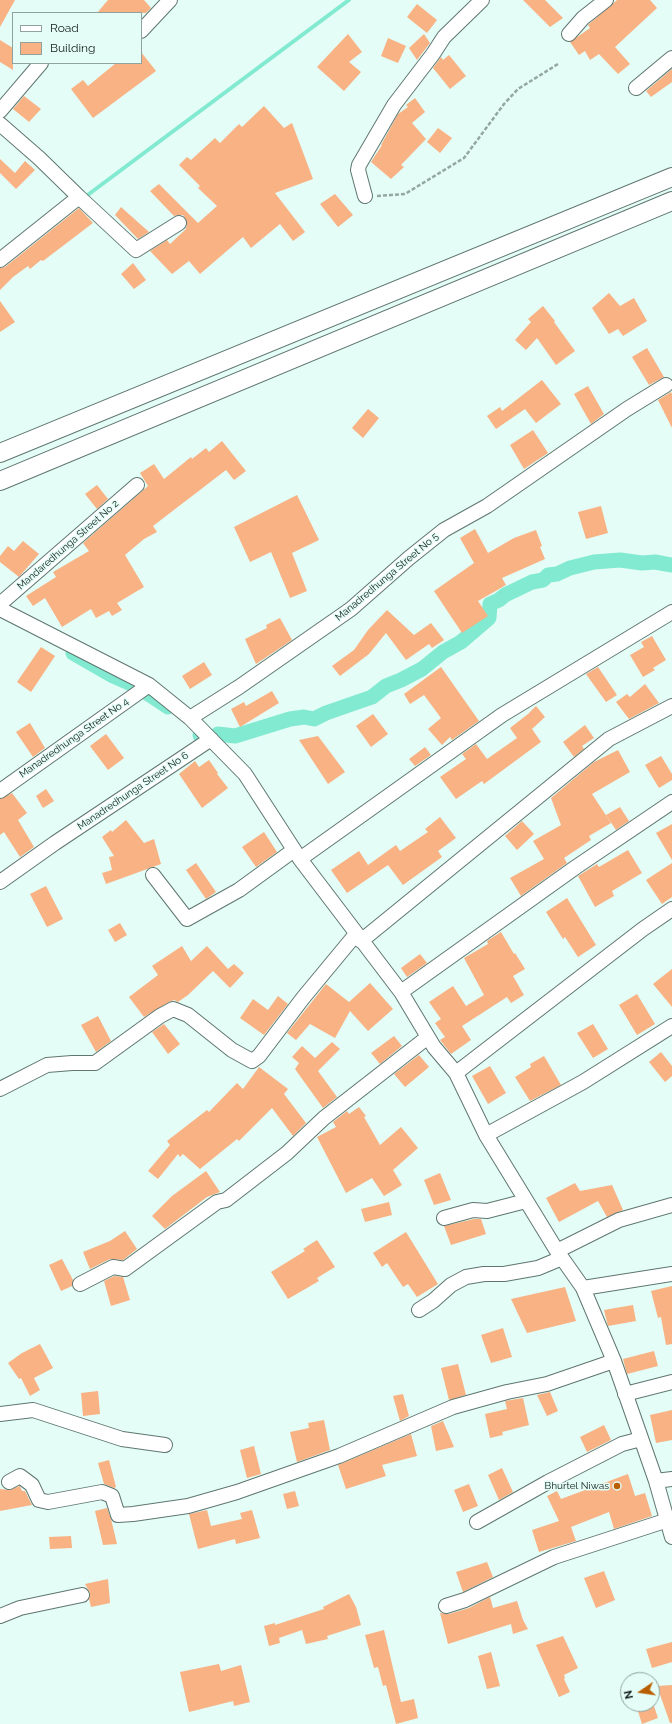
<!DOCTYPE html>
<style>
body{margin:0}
#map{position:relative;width:672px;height:1724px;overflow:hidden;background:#e4fdf6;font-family:Raleway,sans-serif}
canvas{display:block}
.legend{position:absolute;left:12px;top:12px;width:130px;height:52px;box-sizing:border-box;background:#e4fdf6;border:1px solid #90a39e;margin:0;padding:5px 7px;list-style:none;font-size:12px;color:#131c1a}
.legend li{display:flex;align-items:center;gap:8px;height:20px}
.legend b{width:20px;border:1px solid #90a39e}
.north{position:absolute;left:620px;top:1672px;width:40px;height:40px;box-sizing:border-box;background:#e4fdf6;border:1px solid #90a39e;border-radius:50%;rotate:257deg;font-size:11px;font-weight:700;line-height:16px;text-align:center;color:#131c1a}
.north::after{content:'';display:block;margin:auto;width:14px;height:18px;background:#ba5f01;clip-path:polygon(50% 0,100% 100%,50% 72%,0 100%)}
</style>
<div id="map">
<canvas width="672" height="1724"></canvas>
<ul class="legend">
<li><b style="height:5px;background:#fff"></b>Road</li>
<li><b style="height:11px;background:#f8b283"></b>Building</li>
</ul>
<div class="north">N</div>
</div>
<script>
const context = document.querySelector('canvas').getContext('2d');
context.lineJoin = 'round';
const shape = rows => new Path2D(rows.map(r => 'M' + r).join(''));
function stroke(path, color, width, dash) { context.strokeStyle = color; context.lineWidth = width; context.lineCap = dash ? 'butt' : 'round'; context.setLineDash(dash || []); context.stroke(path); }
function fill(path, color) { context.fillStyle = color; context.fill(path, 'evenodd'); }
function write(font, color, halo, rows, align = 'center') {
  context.font = font + ' Raleway,sans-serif'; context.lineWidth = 3; context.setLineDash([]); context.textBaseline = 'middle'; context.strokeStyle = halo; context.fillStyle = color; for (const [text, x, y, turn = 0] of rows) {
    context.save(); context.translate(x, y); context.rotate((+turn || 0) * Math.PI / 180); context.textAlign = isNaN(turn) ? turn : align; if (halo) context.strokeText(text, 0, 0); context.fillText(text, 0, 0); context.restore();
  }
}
const stream = shape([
 [89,194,349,0]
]);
const canal = shape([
 [73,653,113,676,138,687,168,707],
 [200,735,206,740,214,738,218,734,235,736,290,719,304,717,314,719,326,713,372,697,386,686,401,680,422,669,443,652,461,642,489,618,490,604,499,600,505,595,532,582,543,580,548,575,557,574,570,568,594,562,620,560,642,563,655,562,672,565]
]);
const building = shape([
 [0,0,15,0,0,27],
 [108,0,144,0,151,8,146,13,97,13],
 [523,0,545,0,563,18,550,27],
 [617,0,650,0,657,8,615,47,630,64,618,74,599,54,590,60,585,51,579,55,570,42,590,28,588,25,589,24],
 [417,4,437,20,427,33,407,17],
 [348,34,362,52,349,62,361,72,344,91,317,67],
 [424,34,430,43,417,60,409,48],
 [388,38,406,46,398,63,381,56],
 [0,40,13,48,13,70,0,62],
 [141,52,156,71,93,118,71,89,83,80,88,86,116,63,141,63],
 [449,55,466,76,450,89,433,68,441,57,443,60],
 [672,69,672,82,651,97,646,91],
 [24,96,41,109,29,122,13,109],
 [415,98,425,112,412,123,426,139,401,165,404,167,391,179,371,162,382,145,381,145,398,114,408,107,406,105],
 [264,106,284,128,292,123,313,179,275,193,305,232,293,241,280,224,251,248,243,237,200,274,189,261,172,274,150,251,167,240,170,244,186,229,187,222,183,215,178,215,174,216,150,191,159,184,198,223,217,206,198,188,200,186,179,165,187,157,191,160,215,138,220,143,239,124,242,127],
 [438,128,452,138,440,153,427,142],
 [0,159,15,173,25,161,35,170,16,189,0,173],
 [335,194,353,215,338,227,320,204],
 [121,207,149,232,138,239,115,215],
 [79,208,93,223,43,261,41,260,30,269,28,266,13,277,0,290,0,268,5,267],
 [133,263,146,280,134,289,121,274],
 [609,293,620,306,634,298,647,321,623,336,618,329,609,334,592,308],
 [0,301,15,322,0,332],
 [543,306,555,321,554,322,575,351,556,365,537,338,526,350,515,340,531,322,528,319],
 [647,348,664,377,649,385,632,357],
 [542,380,561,404,536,423,525,409,496,429,487,416,500,407,502,411],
 [588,386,604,414,591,424,574,394],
 [671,392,672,394,672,428,658,400],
 [368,409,379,418,363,438,352,428],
 [533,430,548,453,524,469,510,445],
 [222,441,246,471,234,480,226,470,153,526,157,532,144,539,125,555,144,587,117,603,122,610,112,616,109,611,96,618,91,609,62,627,45,598,33,606,26,596,56,577,53,572,89,551,83,543,148,486,140,473,154,464,164,479,191,457,192,459,206,448,209,452],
 [97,485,108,499,97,509,85,494],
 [297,495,319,540,292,553,307,591,290,598,271,552,250,562,234,527],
 [601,506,608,533,586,539,578,512],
 [475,529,488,553,514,538,536,530,542,546,540,547,545,559,502,578,506,585,478,601,488,616,462,633,434,591,474,563,460,538],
 [23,541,39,554,19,577,0,562,0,556,8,546,14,551],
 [387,610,414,635,431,623,444,640,432,648,429,644,406,660,386,633,369,654,340,676,332,666,354,650,368,630],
 [280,618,292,640,256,664,245,639,267,628,266,625],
 [652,636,666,660,653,668,655,670,643,677,630,655,644,647,641,642],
 [41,647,55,656,31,692,17,682],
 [204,662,212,675,190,689,182,676],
 [441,667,479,721,452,740,450,737,442,745,428,729,441,718,424,695,410,704,404,694],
 [598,667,617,695,606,702,586,674],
 [645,684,659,703,629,719,616,702,627,694,630,697],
 [272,691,279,703,240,727,231,709,244,702,246,706],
 [536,706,545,717,532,729,541,742,484,784,482,781,456,799,440,777,466,759,462,754,476,744,487,759,517,738,510,728,528,714],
 [373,714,388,734,371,747,356,726],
 [30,723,45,748,33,757,16,732],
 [585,725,594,738,582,746,584,749,574,757,563,742],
 [106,734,124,758,108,770,90,746],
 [318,736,345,772,328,784,299,740],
 [425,747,431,755,415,766,409,759],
 [618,750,630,772,592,794,611,823,589,836,591,840,564,858,567,863,521,896,510,878,544,859,533,841,561,825,551,798,594,762],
 [661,756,672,774,672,780,659,788,645,765],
 [209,760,218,773,217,774,228,788,202,808,179,774,195,761,199,767],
 [46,789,54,801,43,808,36,796],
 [12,793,27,813,18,820,34,847,20,857,4,832,0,835,0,799],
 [620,807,629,821,616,830,606,815],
 [440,817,456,838,438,851,442,857,403,885,388,865,347,893,331,870,359,851,368,865,396,845,400,851,428,832,425,829],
 [126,820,144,843,154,839,161,864,106,884,102,873,112,870,109,857,114,856,102,837,111,830,112,832],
 [522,821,534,834,517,850,505,836],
 [672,824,672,860,656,833],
 [264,832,277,852,256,867,242,847],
 [628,850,642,873,612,891,614,896,595,907,578,876,597,864,599,867],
 [196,863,216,892,206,899,186,870],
 [672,863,672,897,662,904,646,880],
 [46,886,63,919,47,927,30,894],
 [567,898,596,945,578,957,565,937,563,939,546,912],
 [120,923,127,935,115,942,108,930],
 [501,932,514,954,515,953,525,969,513,976,524,995,511,1003,507,997,462,1026,471,1040,451,1054,440,1040,445,1037,435,1023,441,1019,429,1002,453,986,466,1006,484,995,464,958,488,944,487,941],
 [182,946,191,961,207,946,228,969,234,964,244,973,230,988,213,971,188,995,178,1002,174,1000,169,1002,144,1017,129,997,158,975,152,966],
 [420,954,427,963,407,977,401,968],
 [672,969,672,1007,653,984],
 [370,983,393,1009,368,1031,350,1011,335,1038,310,1024,296,1040,287,1033,326,984,349,1002],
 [637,994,655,1024,637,1035,619,1005],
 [278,996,288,1004,264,1035,240,1018,253,999,268,1010],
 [98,1016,111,1041,96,1052,81,1025],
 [164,1024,180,1044,168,1054,152,1032],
 [593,1024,608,1049,593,1058,577,1033],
 [394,1036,402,1046,380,1064,371,1053],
 [332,1042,340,1049,318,1071,337,1097,323,1108,295,1069,299,1063,292,1057,302,1046,315,1058],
 [661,1052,672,1066,672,1076,665,1082,649,1062],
 [419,1055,429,1067,405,1087,394,1074],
 [544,1056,561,1085,530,1101,515,1077,531,1067,530,1064],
 [490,1066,506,1093,488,1104,472,1076],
 [259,1067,288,1089,284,1094,306,1123,293,1136,272,1108,239,1141,237,1139,200,1169,183,1154,180,1157,178,1154,158,1179,148,1171,170,1145,167,1141,207,1110,209,1112,237,1083,243,1089],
 [359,1107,366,1116,364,1117,380,1145,401,1127,418,1148,393,1170,402,1185,384,1196,372,1178,346,1193,317,1137,336,1127,333,1122,347,1111,349,1114],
 [206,1171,220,1192,207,1197,165,1229,152,1216,172,1196],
 [440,1173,451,1200,434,1205,424,1180],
 [575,1183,580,1191,612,1185,623,1210,607,1217,598,1201,559,1222,546,1198],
 [389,1202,392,1215,365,1222,361,1209],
 [474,1219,481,1219,486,1234,451,1245,444,1226],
 [125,1231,137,1249,123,1260,110,1259,90,1269,83,1252,110,1241],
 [406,1232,438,1284,417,1297,408,1284,403,1287,387,1263,382,1267,373,1253],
 [317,1240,335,1267,317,1278,319,1281,288,1299,271,1272,305,1251,303,1249],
 [62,1259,73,1280,72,1286,61,1291,49,1265],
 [114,1276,123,1277,130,1300,111,1306,104,1281],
 [672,1286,672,1344,666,1345,661,1317,658,1318,651,1291],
 [565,1287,576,1321,527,1333,511,1299],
 [633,1305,636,1321,608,1326,604,1310],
 [503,1328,512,1357,491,1363,481,1335],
 [40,1344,53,1368,34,1378,40,1390,30,1396,21,1378,19,1379,8,1363,22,1353],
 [654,1351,658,1366,627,1374,623,1359],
 [458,1364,466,1395,449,1400,441,1368],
 [98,1391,100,1414,83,1416,81,1393],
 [550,1392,558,1411,547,1416,537,1395],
 [403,1394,409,1416,400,1421,393,1396],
 [523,1398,529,1425,502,1432,503,1435,490,1438,485,1414,507,1409,505,1401],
 [672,1410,672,1440,656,1443,650,1415],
 [324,1420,330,1450,297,1462,290,1432,309,1428,308,1423],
 [443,1421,454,1447,436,1451,431,1426],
 [604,1425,611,1440,587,1452,580,1437],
 [411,1434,417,1456,382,1465,386,1476,346,1489,338,1465],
 [254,1446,261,1474,247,1478,240,1450],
 [109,1460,116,1487,114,1488,104,1484,98,1463],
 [502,1468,513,1492,499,1500,488,1475],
 [628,1474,635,1496,645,1493,652,1516,614,1529,609,1512,571,1527,576,1541,539,1552,532,1530,559,1521,547,1496,557,1491,561,1499],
 [469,1484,478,1506,463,1512,454,1490],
 [20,1486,22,1491,25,1491,32,1505,0,1511,0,1489,9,1490],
 [295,1491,299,1506,287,1509,283,1494],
 [107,1508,111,1519,117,1544,103,1545,95,1511],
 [207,1510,211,1526,242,1519,240,1513,252,1510,260,1538,236,1544,235,1539,198,1549,189,1514],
 [71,1536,72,1548,50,1549,49,1537],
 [487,1562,493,1577,463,1592,456,1572],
 [604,1571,615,1600,596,1608,584,1578],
 [108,1579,110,1603,91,1607,89,1599,90,1593,85,1584],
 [349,1594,356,1607,361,1625,327,1636,328,1639,306,1644,302,1630,279,1638,280,1643,269,1646,264,1626,275,1623,275,1625,324,1609,323,1607],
 [490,1597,493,1608,517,1601,523,1620,528,1629,513,1634,511,1624,448,1644,440,1613,449,1614,469,1608],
 [384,1630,401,1702,414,1699,418,1718,396,1724,386,1685,383,1686,378,1667,374,1668,365,1635],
 [563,1636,578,1668,564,1675,565,1678,564,1679,570,1692,559,1697,536,1645],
 [672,1642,672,1662,652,1668,646,1649],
 [491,1652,500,1686,487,1689,478,1656],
 [219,1664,221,1671,241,1665,250,1702,234,1706,233,1701,189,1712,180,1672],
 [672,1685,672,1723,670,1723,657,1686],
 [653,1703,658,1718,642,1724,637,1708]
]);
const path = shape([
 [377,196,405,194,464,158,504,104,518,89,558,64]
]);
const minor = shape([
 [141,31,170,0],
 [569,34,583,18,606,0],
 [636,88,672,58],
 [0,111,41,63],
 [0,124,39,158,79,197,0,260],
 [365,196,358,170,359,165,394,105,433,54,444,37,482,0],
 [79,197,136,250,179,223],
 [0,604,137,485],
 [0,609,149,685,190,718,245,774,300,859,401,992,434,1047,456,1073,486,1135,557,1251,583,1288,614,1361,656,1481,672,1537],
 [190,718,239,687,351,609,409,558,444,530,487,506,627,409,666,385],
 [0,791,149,685],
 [300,859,502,715,672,612],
 [153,875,187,919,239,890,294,850],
 [0,882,55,843,211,739],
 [361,941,609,739,672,706],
 [401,992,576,867,672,802],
 [456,1073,643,929,672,909],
 [0,1089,47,1065,72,1063,95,1063,160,1016,173,1009,188,1015,232,1050,252,1061,259,1056,303,998,356,934],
 [486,1135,583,1082,672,1026],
 [444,1218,473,1210,487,1211,526,1201],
 [557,1251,619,1220,672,1205],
 [80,1284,113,1267,125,1269,217,1202,226,1200,287,1153,324,1118,428,1037],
 [583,1288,672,1274],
 [419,1310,433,1301,451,1285,466,1277,484,1274,504,1274,538,1268,562,1258],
 [625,1394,672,1382],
 [0,1414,33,1410,122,1439,165,1445],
 [656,1481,672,1479],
 [9,1482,20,1476,32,1485,39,1500,48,1502,102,1492,112,1496,118,1515,133,1514,188,1506,237,1492,339,1456,453,1407,507,1392,547,1384,614,1361],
 [477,1522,548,1482,622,1444,641,1439],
 [446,1606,465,1600,554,1557,668,1520],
 [0,1616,20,1608,82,1595]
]);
const tertiary = shape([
 [0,453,672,177],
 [0,481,672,201]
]);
const markers = [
 [617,1486,4,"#ba5f01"]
];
const streetNames = [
 ["Mandaredhunga Street No 2",68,545,-41],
 ["Manadredhunga Street No 5",387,577,-40],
 ["Manadredhunga Street No 4",74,738,-35],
 ["Manadredhunga Street No 6",133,791,-34]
];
const poiNames = [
 ["Bhurtel Niwas",609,1486]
];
stroke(stream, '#83ead2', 4);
stroke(canal, '#83ead2', 15);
fill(building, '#f8b283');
stroke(minor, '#5f7670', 16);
stroke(tertiary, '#5f7670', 20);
stroke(path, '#94a7a2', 2.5, [4, 2]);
stroke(minor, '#fff', 14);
stroke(tertiary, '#fff', 18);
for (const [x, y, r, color] of markers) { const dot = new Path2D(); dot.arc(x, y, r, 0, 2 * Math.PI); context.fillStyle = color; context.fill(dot); stroke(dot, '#e4fdf6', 1.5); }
write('10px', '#131c1a', '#e4fdf6', streetNames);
write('10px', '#131c1a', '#e4fdf6', poiNames, 'right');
</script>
